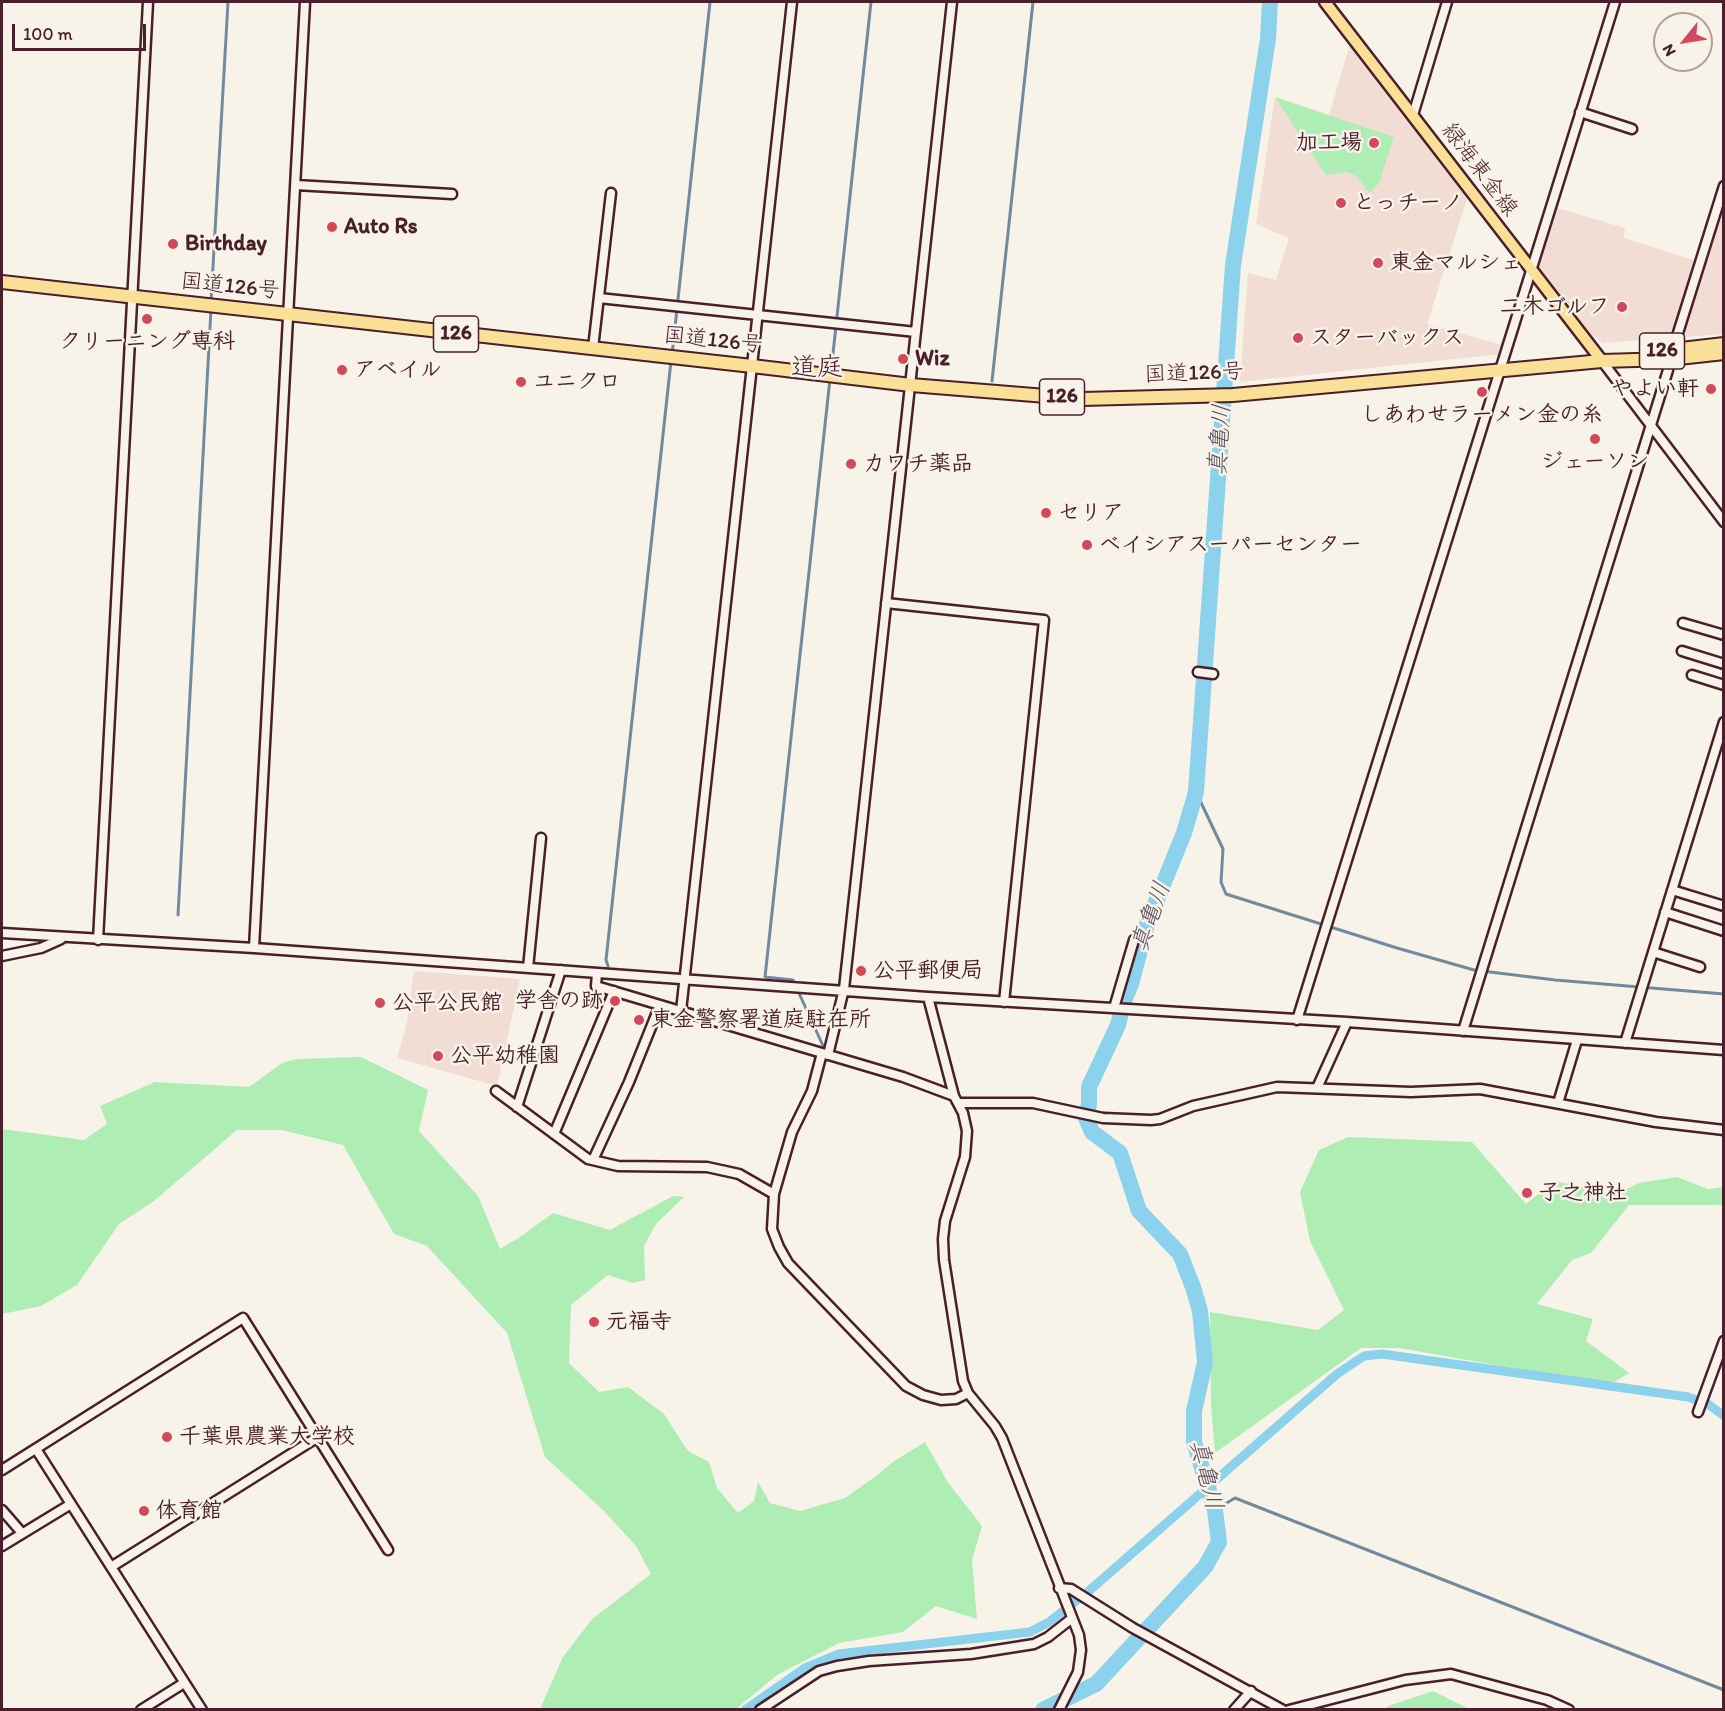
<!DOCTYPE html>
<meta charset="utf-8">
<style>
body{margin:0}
#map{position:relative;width:1725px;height:1711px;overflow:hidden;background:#f7f3e8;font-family:Itim,sans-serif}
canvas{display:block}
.frame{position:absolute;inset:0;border:3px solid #4a1f2b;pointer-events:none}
.north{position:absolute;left:1653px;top:12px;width:60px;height:60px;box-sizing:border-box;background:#f7f3e8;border:2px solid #b29e9c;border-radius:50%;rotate:240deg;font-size:16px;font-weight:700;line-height:24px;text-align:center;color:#4a1f2b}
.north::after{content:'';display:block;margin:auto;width:21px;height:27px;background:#d1495b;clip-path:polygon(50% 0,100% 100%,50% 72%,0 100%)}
.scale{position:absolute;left:12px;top:24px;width:134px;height:27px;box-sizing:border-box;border:3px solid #4a1f2b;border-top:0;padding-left:8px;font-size:18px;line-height:21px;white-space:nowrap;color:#4a1f2b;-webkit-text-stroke:4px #f7f3e8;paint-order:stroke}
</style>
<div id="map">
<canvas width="1725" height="1711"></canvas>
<div class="frame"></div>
<div class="north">N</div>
<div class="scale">100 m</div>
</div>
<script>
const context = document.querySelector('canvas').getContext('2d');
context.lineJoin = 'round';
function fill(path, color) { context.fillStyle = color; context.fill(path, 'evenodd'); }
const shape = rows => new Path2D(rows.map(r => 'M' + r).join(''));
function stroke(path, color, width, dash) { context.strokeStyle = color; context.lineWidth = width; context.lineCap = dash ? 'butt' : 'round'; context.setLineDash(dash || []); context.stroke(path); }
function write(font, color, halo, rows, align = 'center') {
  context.font = font + ' Itim,"Klee One",sans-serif'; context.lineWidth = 5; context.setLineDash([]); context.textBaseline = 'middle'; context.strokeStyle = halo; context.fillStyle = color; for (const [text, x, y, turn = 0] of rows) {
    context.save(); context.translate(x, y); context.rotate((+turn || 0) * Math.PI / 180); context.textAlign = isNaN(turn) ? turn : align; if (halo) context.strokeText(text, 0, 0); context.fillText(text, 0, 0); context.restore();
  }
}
const built = shape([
 [1350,44,1467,199,1427,324,1502,345,1501,354,1240,382,1248,273,1276,280,1289,238,1256,224,1275,97,1329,115],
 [1723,198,1723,334,1603,343,1590,333,1536,263,1554,207,1625,228,1624,238,1703,263],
 [414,971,520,979,497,1086,397,1058,407,1022]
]);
const green = shape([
 [1275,97,1394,137,1379,183,1370,193,1356,176,1347,172,1326,175],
 [361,1057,428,1090,419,1131,478,1196,500,1249,520,1237,553,1213,610,1230,673,1196,684,1197,656,1224,644,1246,645,1280,633,1283,608,1275,571,1305,569,1363,599,1392,628,1387,664,1414,688,1451,709,1462,717,1488,738,1513,754,1501,758,1482,770,1503,800,1511,845,1498,876,1476,894,1461,925,1442,947,1481,982,1526,972,1560,977,1619,936,1606,903,1632,839,1643,777,1675,736,1709,540,1709,563,1657,592,1619,651,1574,636,1546,604,1511,545,1457,507,1333,427,1246,394,1234,343,1145,282,1130,237,1130,154,1201,119,1224,77,1285,41,1306,2,1314,2,1129,84,1140,107,1124,100,1106,155,1082,249,1087,282,1063,297,1059],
 [1348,1137,1472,1142,1526,1204,1554,1181,1616,1194,1639,1183,1677,1177,1708,1189,1723,1187,1723,1205,1629,1205,1591,1253,1572,1260,1537,1304,1593,1319,1586,1341,1629,1373,1609,1385,1399,1348,1361,1348,1215,1453,1211,1405,1210,1312,1318,1330,1344,1310,1310,1241,1300,1192,1319,1150],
 [1433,1691,1469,1709,1385,1709,1388,1706]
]);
const stream = shape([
 [211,302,228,2],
 [672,355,710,2],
 [831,372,871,2],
 [992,381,1033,2],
 [1196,792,1223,849,1221,882,1226,894,1397,948,1474,970,1555,980,1724,994],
 [178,915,211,309],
 [608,966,606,960,671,361],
 [795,985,793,980,765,977,830,379],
 [798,991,824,1048],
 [1215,1510,1235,1498,1724,1690]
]);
const canal = shape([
 [745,1710,805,1668,839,1654,1030,1632,1049,1622,1090,1590,1337,1374,1364,1356,1382,1354,1688,1397,1708,1404,1724,1416]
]);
const river = shape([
 [1043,1710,1096,1684,1205,1567,1219,1542,1215,1510,1194,1442,1194,1411,1205,1362,1200,1311,1193,1287,1180,1254,1139,1211,1120,1153,1092,1132,1086,1118,1089,1104,1089,1087,1118,1025,1124,1001,1131,984,1147,924,1184,833,1196,792,1233,265,1268,39,1270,2]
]);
const minor = shape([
 [1580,112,1632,129],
 [1413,115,1447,2],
 [296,185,452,194],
 [599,298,916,332],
 [593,348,611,193],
 [1673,349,1724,186],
 [1602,361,1724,522],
 [886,603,1044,620,1004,1002],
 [1683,623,1724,635],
 [1682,651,1724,664],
 [1198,672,1213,674],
 [1692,675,1724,685],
 [1672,890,1724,906],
 [1665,912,1724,931],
 [2,933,254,948,928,997,1347,1022,1724,1050],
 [98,940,148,2],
 [254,948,305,2],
 [1653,952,1700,967],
 [2,956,41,948,61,939],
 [528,968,541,838],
 [597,973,596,986,903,1077,954,1096],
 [928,997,954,1096,963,1113,967,1131,965,1157,945,1221,943,1239,944,1260,963,1381,968,1393,995,1426,1002,1438,1079,1635,1081,1650,1078,1672,1059,1710],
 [1114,1008,1134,940],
 [681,1011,792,2],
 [1297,1020,1615,2],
 [1463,1031,1668,370],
 [1625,1043,1724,722],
 [822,1053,812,1091,792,1132,774,1194,772,1229,779,1247,788,1263,906,1386,923,1395,941,1400,956,1399,968,1393],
 [828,1055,844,989,952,2],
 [1317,1088,1347,1022],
 [496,1091,588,1159,618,1166,707,1167,739,1174,774,1194],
 [958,1103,1033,1103,1103,1118,1151,1120,1160,1119,1193,1106,1277,1087,1411,1092,1480,1089,1656,1122,1724,1130],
 [1558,1103,1577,1040],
 [517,1107,561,970],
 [554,1134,614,991],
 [593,1160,629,1082,660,1005],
 [1698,1412,1724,1341],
 [36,1449,202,1710],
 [2,1470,243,1318,388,1550],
 [2,1510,22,1533],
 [2,1546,71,1504],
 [111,1567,318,1437],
 [1059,1588,1071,1589,1133,1628,1283,1710],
 [141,1710,184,1683],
 [760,1710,819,1671,837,1666,869,1661,971,1654,1034,1644,1048,1637,1071,1619],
 [1234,1710,1251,1691],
 [1289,1710,1405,1680,1451,1674,1547,1700,1569,1710]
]);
const major = shape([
 [1325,2,1602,361]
]);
const highway = shape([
 [2,282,752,366,911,385,1083,399,1233,395,1602,361,1670,359,1724,353],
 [1647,353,1724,344]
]);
const markers = [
 [1374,143,6,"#d1495b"],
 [1341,203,6,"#d1495b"],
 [332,227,6,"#d1495b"],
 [173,244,6,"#d1495b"],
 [1378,263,6,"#d1495b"],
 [1622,307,6,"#d1495b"],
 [147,319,6,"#d1495b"],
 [1298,338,6,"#d1495b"],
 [903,359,6,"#d1495b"],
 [342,370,6,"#d1495b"],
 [521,382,6,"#d1495b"],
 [1711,389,6,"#d1495b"],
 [1482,392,6,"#d1495b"],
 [1595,439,6,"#d1495b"],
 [851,464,6,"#d1495b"],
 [1046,513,6,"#d1495b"],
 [1087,545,6,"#d1495b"],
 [861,971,6,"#d1495b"],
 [615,1001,6,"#d1495b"],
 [380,1003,6,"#d1495b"],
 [639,1020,6,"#d1495b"],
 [438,1056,6,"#d1495b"],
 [1527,1193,6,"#d1495b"],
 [594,1322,6,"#d1495b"],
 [167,1437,6,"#d1495b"],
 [144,1511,6,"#d1495b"]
];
const shields = [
 [456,334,45],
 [1662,351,45],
 [1062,397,45]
];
const shieldNames = [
 ["126",456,334],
 ["126",1662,351],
 ["126",1062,397]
];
const poiNames = [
 ["加工場",1362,143,"right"],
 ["とっチーノ",1353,203],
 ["Auto Rs",344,227],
 ["Birthday",185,244],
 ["東金マルシェ",1390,263],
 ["二木ゴルフ",1610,307,"right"],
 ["スターバックス",1310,338],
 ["クリーニング専科",147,342,"center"],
 ["Wiz",915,359],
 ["アベイル",354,370],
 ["ユニクロ",533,382],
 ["やよい軒",1699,389,"right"],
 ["しあわせラーメン金の糸",1482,415,"center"],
 ["ジェーソン",1595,462,"center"],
 ["カワチ薬品",863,464],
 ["セリア",1058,513],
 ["ベイシアスーパーセンター",1099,545],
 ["公平郵便局",873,971],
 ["学舎の跡",603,1001,"right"],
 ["公平公民館",392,1003],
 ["東金警察署道庭駐在所",651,1020],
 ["公平幼稚園",450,1056],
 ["子之神社",1539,1193],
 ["元福寺",606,1322],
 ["千葉県農業大学校",179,1437],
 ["体育館",156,1511]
];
const streetNames = [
 ["緑海東金線",1479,170,53],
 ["国道126号",230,287,6],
 ["国道126号",713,341,6],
 ["国道126号",1194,374,-2]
];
const waterNames = [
 ["真亀川",1221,440,-86],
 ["真亀川",1152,917,-70],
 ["真亀川",1205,1475,76]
];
const quarterNames = [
 ["道庭",817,368]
];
fill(built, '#f2ddd5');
fill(green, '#aeeeb5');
stroke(stream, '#728a9f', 3);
stroke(canal, '#8cd2ed', 9);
stroke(river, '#8cd2ed', 16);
stroke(minor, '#4a1f2b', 13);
stroke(major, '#4a1f2b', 15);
stroke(highway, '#4a1f2b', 16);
stroke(minor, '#f7f3e8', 8);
stroke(major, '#fadf96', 10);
stroke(highway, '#fadf96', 12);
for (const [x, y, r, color] of markers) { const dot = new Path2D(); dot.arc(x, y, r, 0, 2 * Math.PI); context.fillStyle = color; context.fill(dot); stroke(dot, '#f7f3e8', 2); }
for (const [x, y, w] of shields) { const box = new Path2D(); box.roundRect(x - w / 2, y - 18, w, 36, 4.5); context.fillStyle = '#f7f3e8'; context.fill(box); stroke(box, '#4a1f2b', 1.5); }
write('bold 21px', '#4a1f2b', null, shieldNames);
write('bold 22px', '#4a1f2b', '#f7f3e8', poiNames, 'left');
write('22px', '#4a1f2b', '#f7f3e8', streetNames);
write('italic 24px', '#5a4c5c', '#f7f3e8', waterNames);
write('26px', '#4a1f2b', '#f7f3e8', quarterNames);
</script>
